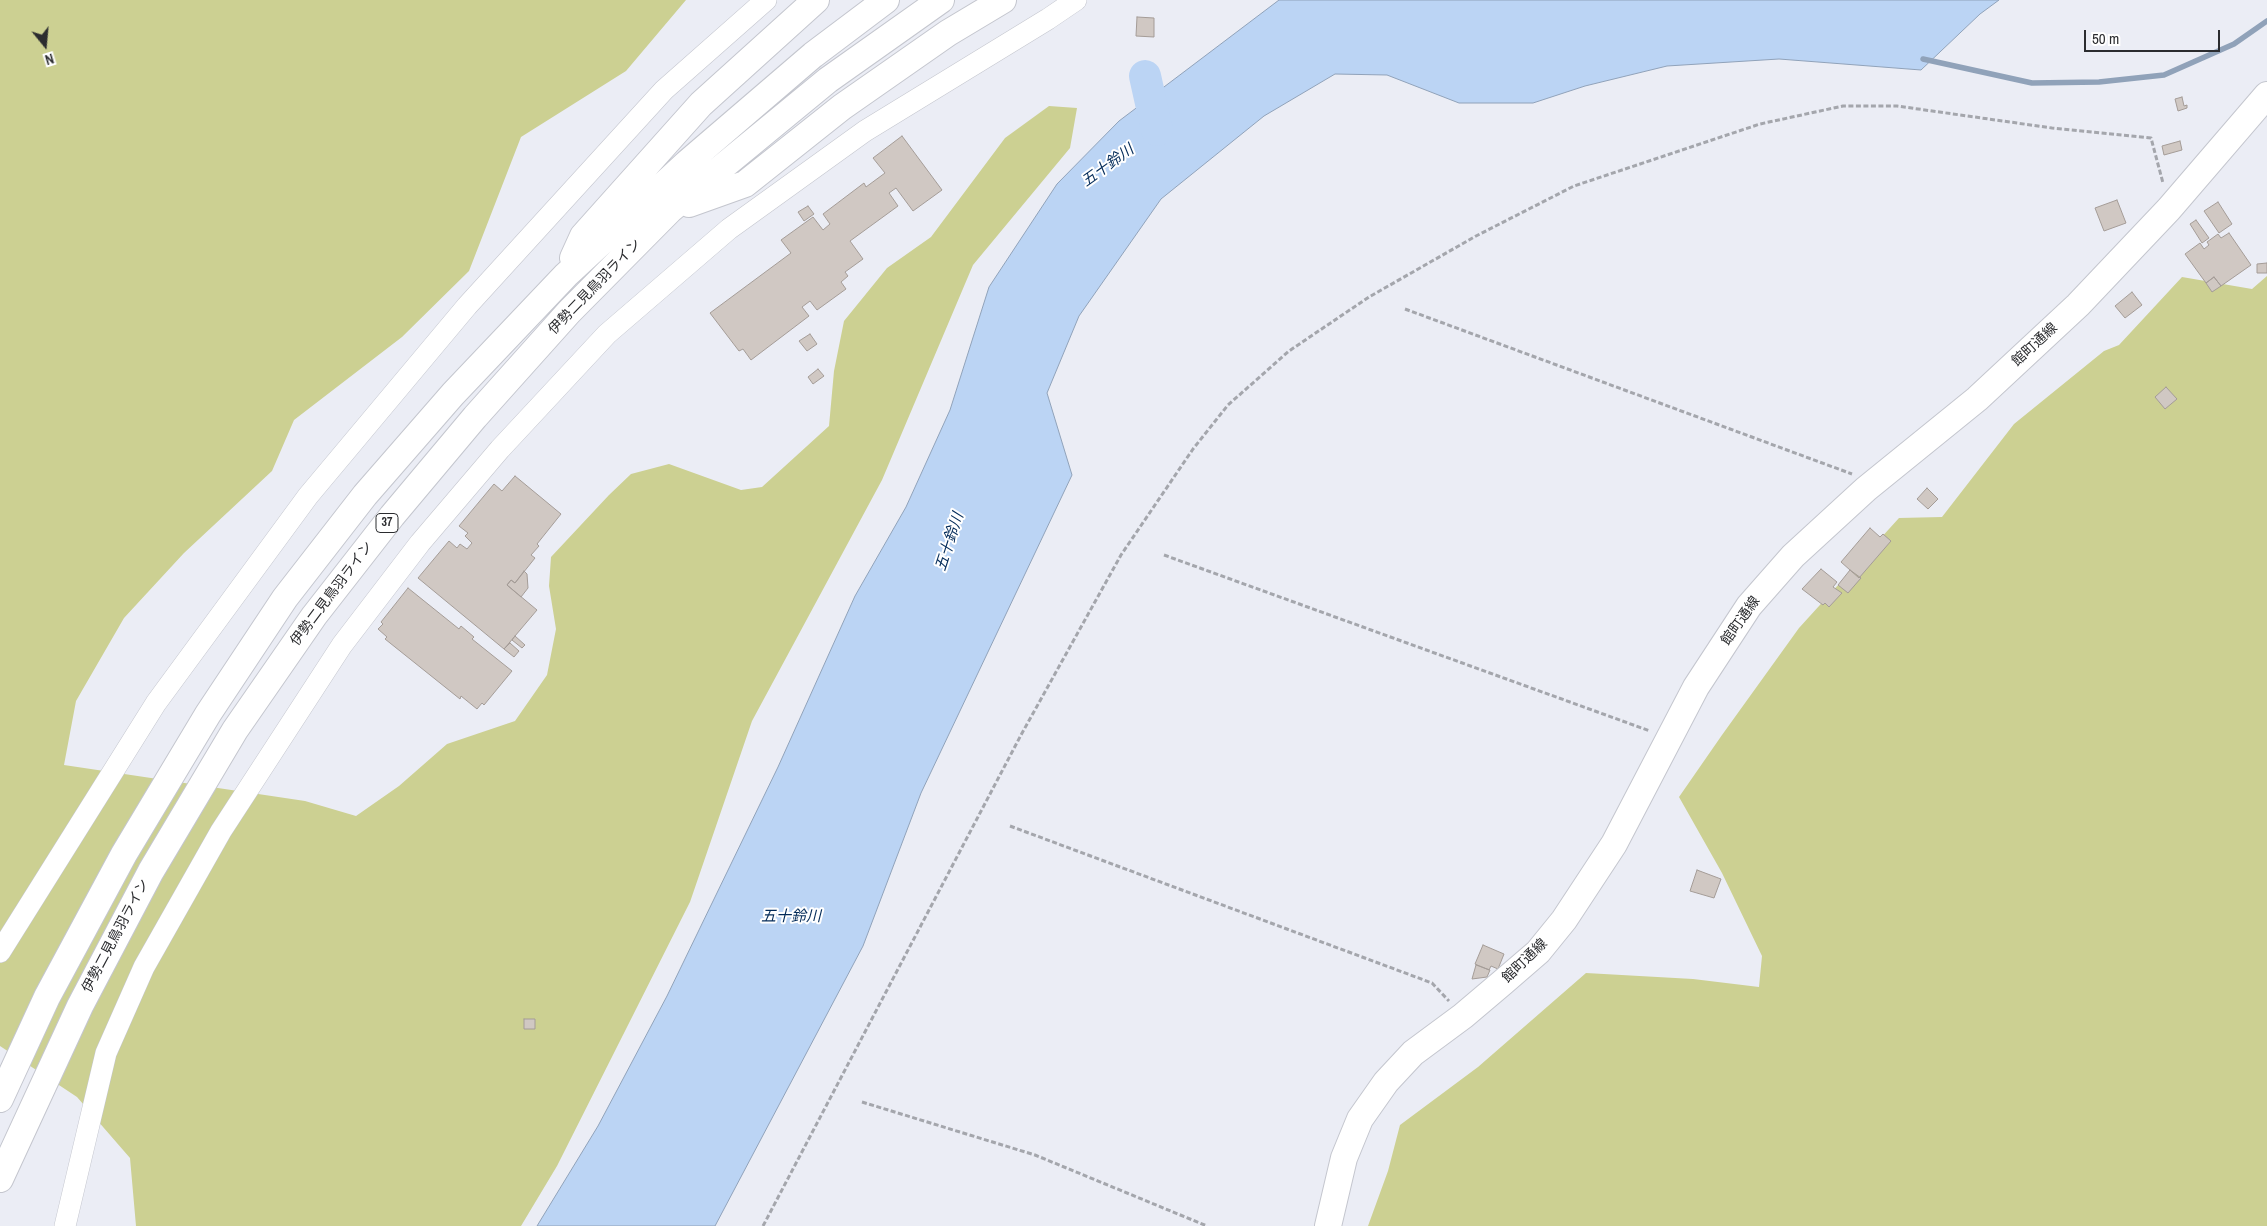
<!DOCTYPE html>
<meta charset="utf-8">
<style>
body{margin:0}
#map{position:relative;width:2267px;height:1226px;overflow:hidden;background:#ebedf5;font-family:"Archivo Narrow",sans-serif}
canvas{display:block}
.north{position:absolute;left:20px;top:20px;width:50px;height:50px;-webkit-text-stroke:4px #fff;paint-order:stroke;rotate:163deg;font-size:14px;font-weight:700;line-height:20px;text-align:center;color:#2b2c2f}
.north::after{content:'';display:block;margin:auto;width:18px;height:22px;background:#2b2c2f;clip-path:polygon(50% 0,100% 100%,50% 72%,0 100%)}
.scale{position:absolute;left:2084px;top:30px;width:136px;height:22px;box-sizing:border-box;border:2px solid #2b2c2f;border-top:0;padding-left:6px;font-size:15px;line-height:18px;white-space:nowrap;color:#2b2c2f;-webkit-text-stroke:4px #fff;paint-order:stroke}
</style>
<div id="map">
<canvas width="2267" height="1226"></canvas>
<div class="north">N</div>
<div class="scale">50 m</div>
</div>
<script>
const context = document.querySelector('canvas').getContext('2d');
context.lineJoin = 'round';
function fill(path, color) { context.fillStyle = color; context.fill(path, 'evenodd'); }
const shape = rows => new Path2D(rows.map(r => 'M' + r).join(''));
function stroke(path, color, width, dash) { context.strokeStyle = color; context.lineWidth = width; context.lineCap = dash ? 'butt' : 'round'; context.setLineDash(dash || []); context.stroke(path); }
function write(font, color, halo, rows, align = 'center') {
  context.font = font + ' "Archivo Narrow","Noto Sans JP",sans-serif'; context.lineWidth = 4; context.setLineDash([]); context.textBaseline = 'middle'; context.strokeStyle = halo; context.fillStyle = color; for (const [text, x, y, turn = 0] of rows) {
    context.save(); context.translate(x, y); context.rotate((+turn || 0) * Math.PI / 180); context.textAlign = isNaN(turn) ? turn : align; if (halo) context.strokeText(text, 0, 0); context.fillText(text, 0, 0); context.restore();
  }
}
const green = shape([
 [0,0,686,0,626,71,521,137,469,271,402,337,294,420,272,471,184,553,124,618,76,701,64,765,305,801,356,816,399,786,447,744,515,721,547,675,556,629,549,586,551,557,609,495,631,474,669,464,741,490,762,487,829,426,834,371,844,321,887,268,931,237,1005,138,1049,106,1077,108,1070,148,973,265,882,480,752,721,690,902,557,1166,521,1226,136,1226,130,1158,77,1097,0,1046],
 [2267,276,2267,1226,1368,1226,1388,1171,1400,1125,1478,1067,1586,973,1693,979,1759,987,1762,956,1722,873,1679,797,1722,735,1799,628,1899,518,1942,517,2014,424,2104,351,2119,345,2182,277,2252,289]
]);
const water = shape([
 [1279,0,1999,0,1980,14,1921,70,1779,59,1667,66,1585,86,1533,103,1459,103,1387,75,1335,74,1264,116,1161,199,1079,316,1047,393,1072,475,921,793,863,946,715,1226,537,1226,598,1126,667,996,778,767,855,596,906,507,950,410,989,287,1057,184,1119,121,1279,0]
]);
const stream = shape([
 [1923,59,2032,83,2099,82,2164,75,2234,44,2267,21]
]);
const river = shape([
 [1145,76,1157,130]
]);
const building = shape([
 [1137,17,1154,18,1154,37,1136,36,1137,17],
 [2182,97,2184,106,2187,105,2187,108,2178,111,2175,99,2182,97],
 [902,136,942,190,913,211,896,188,889,193,898,206,850,241,863,259,845,272,848,276,841,282,846,289,817,310,810,301,802,307,809,316,751,360,743,349,739,351,710,313,791,253,781,240,813,217,823,230,830,224,823,214,864,183,866,187,885,173,873,158,902,136],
 [2180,141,2182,150,2164,155,2162,146,2180,141],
 [2117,200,2126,223,2104,231,2095,208,2117,200],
 [2218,202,2232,224,2219,233,2204,211,2218,202],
 [808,206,814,214,804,221,798,212,808,206],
 [2196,220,2209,238,2202,243,2190,224,2196,220],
 [2229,233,2251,265,2221,286,2214,277,2206,283,2185,254,2200,243,2204,249,2209,245,2207,242,2218,234,2221,238,2229,233],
 [2267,263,2267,273,2257,273,2257,264,2267,263],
 [2214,277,2221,286,2212,292,2206,283,2214,277],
 [2132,292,2142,305,2125,318,2115,306,2132,292],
 [810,334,817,344,807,351,799,341,810,334],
 [818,369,824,376,813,384,808,377,818,369],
 [2166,387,2177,399,2165,409,2155,397,2166,387],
 [515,476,561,514,537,544,539,546,531,555,535,558,515,583,511,580,507,585,537,610,504,649,418,578,449,541,457,548,460,544,467,549,472,543,465,536,468,533,459,526,494,484,502,491,515,476],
 [1927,488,1938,499,1928,509,1917,499,1927,488],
 [1870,528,1880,537,1883,534,1891,541,1859,578,1841,562,1870,528],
 [1821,569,1837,582,1833,587,1842,593,1829,607,1825,603,1823,605,1802,589,1821,569],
 [1850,570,1861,578,1848,593,1838,585,1850,570],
 [524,571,527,574,528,588,521,597,507,585,511,580,515,583,524,571],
 [408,588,459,629,461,626,474,637,472,639,512,671,484,705,482,703,477,709,461,696,460,699,385,639,387,637,378,629,383,624,381,622,408,588],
 [515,636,525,645,522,648,512,640,515,636],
 [510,643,519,651,514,657,504,649,510,643],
 [1697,870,1721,879,1714,898,1690,891,1697,870],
 [1483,945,1504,954,1498,969,1491,966,1489,970,1475,964,1483,945],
 [1476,965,1490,970,1487,977,1472,979,1476,965],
 [524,1019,535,1019,535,1029,524,1029,524,1019]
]);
const path = shape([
 [1405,309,1852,474],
 [1164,555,1650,731],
 [1010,826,1432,983,1449,1001],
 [862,1102,1035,1155,1207,1226],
 [763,1226,1021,735,1121,555,1193,449,1228,405,1289,351,1369,297,1476,236,1574,186,1760,124,1843,106,1897,106,2052,128,2151,138,2163,183]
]);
const minor = shape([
 [0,952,156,703,308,496,467,306,664,90,766,0],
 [65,1226,106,1053,144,967,221,831,342,645,420,543,500,449,607,334,729,229,865,131,1048,19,1076,0]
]);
const major = shape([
 [689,204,745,184,842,107,948,33,1003,0],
 [573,258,583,236,701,104,816,0],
 [0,1099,47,997,124,854,208,714,285,598,365,495,453,394,566,275,687,163,813,55,886,0],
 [0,1179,80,1006,151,871,235,730,314,616,392,516,475,417,569,312,670,210,828,80,941,0],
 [1328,1226,1344,1158,1360,1119,1386,1082,1413,1053,1463,1016,1502,983,1538,952,1564,920,1614,844,1696,687,1749,606,1793,556,1866,489,1977,399,2078,305,2169,209,2267,95]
]);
const shields = [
 [387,523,22]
];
const shieldNames = [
 ["37",387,523]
];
const streetNames = [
 ["伊勢二見鳥羽ライン",595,287,-46],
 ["館町通線",2035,345,-43],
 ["伊勢二見鳥羽ライン",332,594,-53],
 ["館町通線",1741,621,-55],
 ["伊勢二見鳥羽ライン",116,936,-62],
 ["館町通線",1525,961,-44]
];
const waterNames = [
 ["五十鈴川",1108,166,-36],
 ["五十鈴川",950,542,-72],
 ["五十鈴川",791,917]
];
fill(green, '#ccd092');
fill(water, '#bbd4f4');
stroke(water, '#90a2b9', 1);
stroke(stream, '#90a2b9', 5.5);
stroke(river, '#bbd4f4', 32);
fill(building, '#d0c8c3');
stroke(building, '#a49c97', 1);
stroke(minor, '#c4c6ce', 22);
stroke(major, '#c4c6ce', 28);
stroke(path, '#a4a6ac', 3, [5, 2.5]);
stroke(minor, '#fff', 21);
stroke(major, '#fff', 26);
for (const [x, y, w] of shields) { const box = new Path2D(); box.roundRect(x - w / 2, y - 9.5, w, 19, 4); context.fillStyle = '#fff'; context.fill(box); stroke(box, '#2b2c2f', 1); }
write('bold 12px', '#2b2c2f', null, shieldNames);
write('14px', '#2b2c2f', '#fff', streetNames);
write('italic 15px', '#022a58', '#fff', waterNames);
</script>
